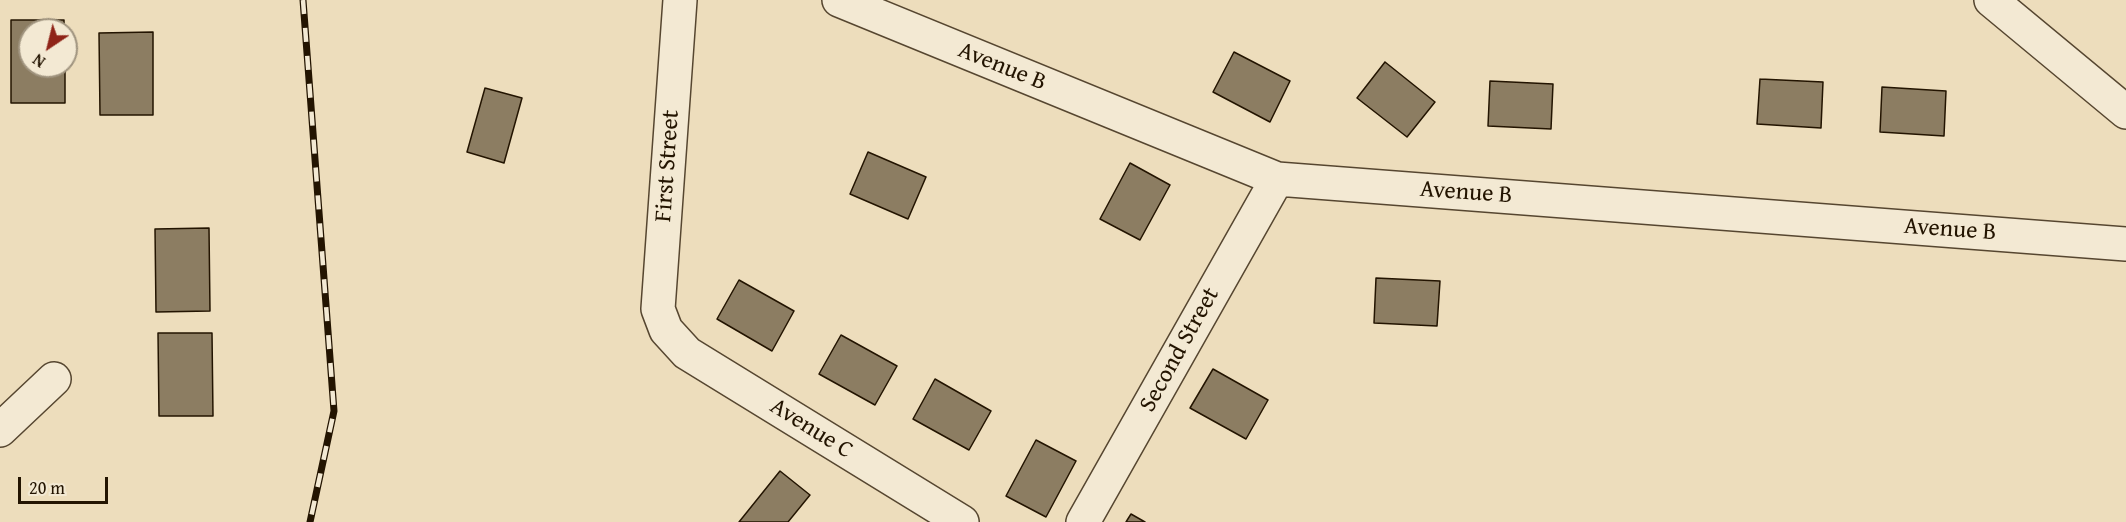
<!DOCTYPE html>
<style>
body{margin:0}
#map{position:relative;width:2126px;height:522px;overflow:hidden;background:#edddbc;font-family:"Gentium Book Plus",serif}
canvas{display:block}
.north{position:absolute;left:18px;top:18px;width:60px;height:60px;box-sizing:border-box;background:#f3e9d3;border:2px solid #a0947f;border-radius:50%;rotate:215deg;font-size:16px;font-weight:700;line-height:24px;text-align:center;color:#231401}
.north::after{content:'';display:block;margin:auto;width:21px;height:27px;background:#8f2418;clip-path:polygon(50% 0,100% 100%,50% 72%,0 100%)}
.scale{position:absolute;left:18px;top:477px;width:90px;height:27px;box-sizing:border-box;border:3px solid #231401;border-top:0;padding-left:8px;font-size:18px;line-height:21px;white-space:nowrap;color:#231401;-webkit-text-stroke:4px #f3e9d3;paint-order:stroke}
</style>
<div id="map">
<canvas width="2126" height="522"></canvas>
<div class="north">N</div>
<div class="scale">20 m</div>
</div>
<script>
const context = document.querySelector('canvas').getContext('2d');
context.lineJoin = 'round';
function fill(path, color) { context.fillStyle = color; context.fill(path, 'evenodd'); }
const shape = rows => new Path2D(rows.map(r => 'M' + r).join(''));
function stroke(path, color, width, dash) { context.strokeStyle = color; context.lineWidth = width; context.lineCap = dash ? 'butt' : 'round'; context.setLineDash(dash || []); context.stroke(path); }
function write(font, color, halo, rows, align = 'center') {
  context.font = font + ' "Gentium Book Plus",serif'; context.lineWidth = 5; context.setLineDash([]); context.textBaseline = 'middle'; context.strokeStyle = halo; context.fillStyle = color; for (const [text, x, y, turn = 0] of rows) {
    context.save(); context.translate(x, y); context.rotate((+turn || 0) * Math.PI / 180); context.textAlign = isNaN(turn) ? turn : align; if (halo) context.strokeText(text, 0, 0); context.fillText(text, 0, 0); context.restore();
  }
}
const building = shape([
 [11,20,64,20,64,30,30,30,30,66,65,66,65,103,11,103,11,20],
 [153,32,153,115,100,115,99,33,153,32],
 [1234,52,1290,81,1270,122,1213,92,1234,52],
 [1385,62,1435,102,1407,137,1357,98,1385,62],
 [1760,79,1823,82,1821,128,1757,124,1760,79],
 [1490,81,1553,84,1551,129,1488,126,1490,81],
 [1882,87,1946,91,1944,136,1880,132,1882,87],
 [485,88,522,98,504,163,467,152,485,88],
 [868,152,926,177,908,219,850,194,868,152],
 [1130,163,1170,185,1140,240,1100,219,1130,163],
 [209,228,210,311,156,312,155,229,209,228],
 [1376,278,1440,281,1437,326,1374,323,1376,278],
 [739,280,794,311,772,351,717,319,739,280],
 [158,333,212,333,213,416,159,416,158,333],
 [841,335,897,366,875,405,819,374,841,335],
 [1213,369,1268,400,1246,439,1190,408,1213,369],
 [935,379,991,411,969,450,913,419,935,379],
 [1036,440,1076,461,1046,517,1006,496,1036,440],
 [780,471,810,495,788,522,739,522,780,471],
 [1131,514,1145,522,1126,522,1131,514]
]);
const minor = shape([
 [680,0,658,309,666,330,687,353,962,522],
 [839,0,1277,179,2126,244],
 [1991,0,2126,112],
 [0,430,54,379],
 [1083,522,1277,179]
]);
const rail = shape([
 [303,0,334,411,310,522]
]);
const streetNames = [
 ["Avenue B",1002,67,22],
 ["First Street",668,166,-86],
 ["Avenue B",1466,193,4],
 ["Avenue B",1950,230,4],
 ["Second Street",1180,350,-61],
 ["Avenue C",811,429,32]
];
fill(building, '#8c7d62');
stroke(building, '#231401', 1.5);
stroke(minor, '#564630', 36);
stroke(minor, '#f3e9d3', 33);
stroke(rail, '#231401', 7);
stroke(rail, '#f3e9d3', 4.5, [14]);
write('24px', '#231401', '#f3e9d3', streetNames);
</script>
